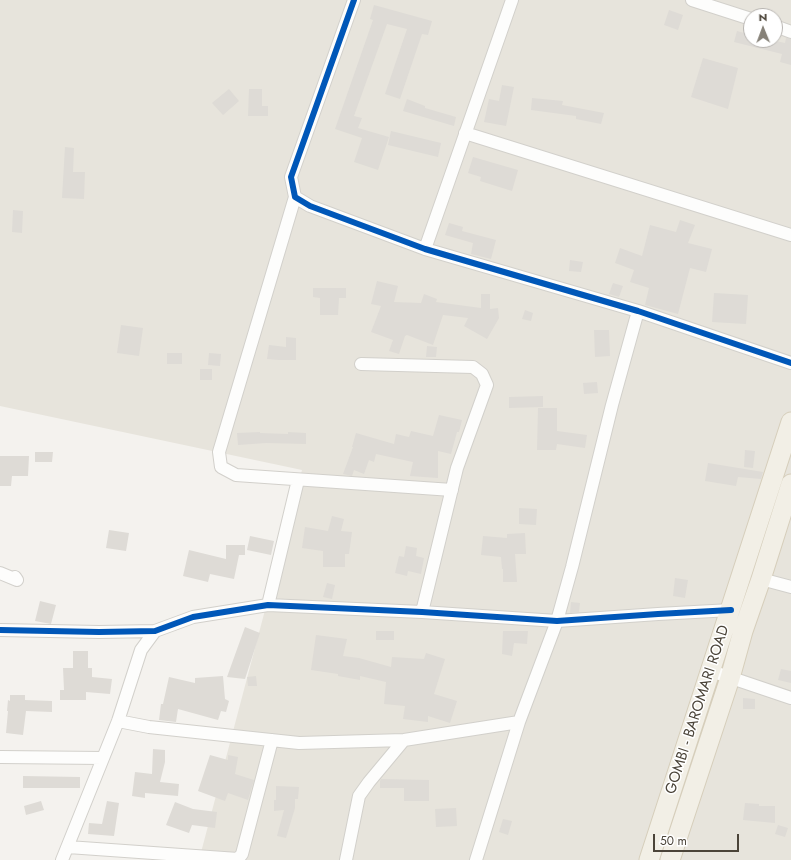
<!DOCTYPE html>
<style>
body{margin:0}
#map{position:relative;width:791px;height:860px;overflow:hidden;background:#f4f2ee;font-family:Jost,sans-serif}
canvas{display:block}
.north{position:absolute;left:743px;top:8px;width:40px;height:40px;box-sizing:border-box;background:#fff;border:1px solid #b7b4b0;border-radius:50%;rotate:359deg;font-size:11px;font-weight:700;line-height:16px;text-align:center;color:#4b4439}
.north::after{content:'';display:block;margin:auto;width:14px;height:18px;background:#868178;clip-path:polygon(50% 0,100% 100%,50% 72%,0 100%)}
.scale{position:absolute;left:653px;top:834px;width:86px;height:18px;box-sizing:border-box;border:2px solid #4b4439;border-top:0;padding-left:5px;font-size:12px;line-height:14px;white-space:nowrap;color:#4b4439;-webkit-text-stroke:3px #fff;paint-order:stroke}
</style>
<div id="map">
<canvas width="791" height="860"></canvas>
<div class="north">N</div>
<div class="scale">50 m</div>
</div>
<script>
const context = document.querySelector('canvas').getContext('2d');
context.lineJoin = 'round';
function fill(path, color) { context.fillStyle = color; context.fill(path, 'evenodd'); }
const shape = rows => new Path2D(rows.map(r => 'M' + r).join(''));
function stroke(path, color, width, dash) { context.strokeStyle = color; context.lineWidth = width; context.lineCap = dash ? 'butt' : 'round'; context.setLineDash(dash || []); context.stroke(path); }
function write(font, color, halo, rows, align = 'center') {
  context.font = font + ' Jost,sans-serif'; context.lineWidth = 3; context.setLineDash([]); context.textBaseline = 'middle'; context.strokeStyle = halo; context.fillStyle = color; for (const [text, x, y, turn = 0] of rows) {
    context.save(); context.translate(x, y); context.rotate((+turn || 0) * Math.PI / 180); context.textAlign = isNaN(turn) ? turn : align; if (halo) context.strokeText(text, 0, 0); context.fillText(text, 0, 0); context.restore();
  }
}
const residential = shape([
 [0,0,791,0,791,860,199,860,302,470,0,406],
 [751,16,775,16,775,40,751,40]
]);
const building = shape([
 [374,5,432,21,428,35,422,34,400,99,385,94,407,29,387,24,354,116,362,118,358,128,389,137,378,170,354,162,362,138,335,129,373,20,370,19],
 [669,10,683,15,678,30,664,25],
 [737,31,751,35,751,40,772,40,785,43,786,38,791,39,791,65,780,62,782,54,734,42],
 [703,58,738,68,728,109,691,97],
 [502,85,514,87,506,126,484,122,489,99,499,101],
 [229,89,239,101,223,115,212,103],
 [249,89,262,89,262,106,268,106,268,116,248,116],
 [532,98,563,101,562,105,604,113,601,124,576,119,576,116,531,110],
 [407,99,425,106,425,108,456,117,454,126,403,111],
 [391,131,441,143,438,157,388,145],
 [65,147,74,148,73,172,85,172,84,199,62,198],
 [473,157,518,170,512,191,480,181,481,177,468,173],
 [13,210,23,211,22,233,12,232],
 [680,220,695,225,688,243,712,249,706,272,690,268,678,314,645,305,649,288,630,282,634,270,615,263,620,248,642,256,650,225,676,232],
 [449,223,463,227,462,231,496,240,491,259,471,254,473,243,445,235],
 [570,260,583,262,581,272,569,271],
 [377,281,398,286,394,302,421,303,424,294,437,299,436,302,481,308,481,294,490,294,490,309,498,308,499,318,487,339,464,326,468,318,443,315,433,345,407,335,405,336,399,354,389,351,393,340,371,332,381,306,371,304],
 [613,283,623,286,619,297,609,294],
 [313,288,346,288,346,298,339,298,338,315,320,315,320,298,313,297],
 [714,293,748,295,746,324,712,322],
 [525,310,533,313,531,321,522,319],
 [121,325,143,328,139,356,117,353],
 [594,330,609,330,610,356,595,357],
 [286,337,296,338,296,360,279,360,267,359,269,345,286,347],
 [427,346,437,347,436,357,426,357],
 [167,353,182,353,182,364,167,364],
 [209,353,221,354,220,366,208,365],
 [200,369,212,369,212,380,200,380],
 [597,382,598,393,584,394,583,383],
 [543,396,543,407,509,408,509,397],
 [538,408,557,408,557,431,587,435,585,448,557,444,556,450,537,450],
 [439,415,462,420,459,432,457,432,451,454,438,451,438,478,410,476,413,462,376,454,374,462,369,460,364,474,354,470,352,476,343,474,353,447,352,447,356,433,394,444,396,434,409,437,411,431,433,436],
 [260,432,260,433,288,434,288,432,306,433,306,444,266,443,238,445,237,433],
 [745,450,755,451,753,468,744,467],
 [35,452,53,452,52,462,35,462],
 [0,456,29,456,28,476,12,476,11,486,0,486],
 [708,463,763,472,761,479,738,477,736,486,705,481],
 [519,508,537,509,536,525,519,524],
 [332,516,344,519,341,531,352,532,349,554,345,554,345,567,323,567,323,551,302,548,305,527,328,531],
 [109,530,129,533,126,551,106,548],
 [525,533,526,554,515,554,517,582,503,582,503,569,502,569,501,557,481,555,483,536,507,538,507,534],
 [250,536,274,541,271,555,247,550],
 [226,545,245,545,245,555,239,555,234,579,210,574,208,582,183,576,189,550,226,559],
 [406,546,417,548,416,556,424,558,421,574,408,571,407,576,395,573,399,556,404,557],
 [675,578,688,580,685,598,673,596],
 [327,583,335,585,332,599,323,597],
 [40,601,56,605,51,624,35,621],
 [571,602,580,603,579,612,570,613],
 [245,627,260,633,245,679,227,677],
 [376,631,394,631,394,640,376,640],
 [503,631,528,631,527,644,514,643,512,656,502,654],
 [316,635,347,639,343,656,359,658,391,667,392,657,424,659,426,653,445,659,434,694,457,701,450,723,428,716,428,722,403,719,405,706,384,704,386,682,360,676,360,680,338,676,338,674,311,670],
 [73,651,88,651,88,668,92,668,92,677,112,679,110,694,86,692,86,700,60,700,60,690,64,690,63,668,73,668],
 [781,669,791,671,791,683,778,680],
 [223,676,225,699,229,701,226,712,221,711,218,720,178,709,176,722,159,720,161,704,163,704,169,677,195,683,195,678],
 [256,676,257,686,248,686,247,677],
 [10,695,25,695,25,700,52,701,52,712,26,711,23,735,6,733,8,711,7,711,8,700,10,701],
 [743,698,755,699,755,709,743,709],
 [153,749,165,750,165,762,160,782,179,784,178,796,145,793,145,798,132,796,135,772,152,774],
 [210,755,228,760,228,755,238,757,235,774,254,780,248,800,228,793,225,801,198,791],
 [23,776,80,777,80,788,23,788],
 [381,779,429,780,429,801,404,801,404,788,380,788,380,781],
 [276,786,299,787,298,799,295,799,295,808,286,838,277,836,284,810,274,811,274,800,276,800],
 [41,801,44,810,26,815,24,806],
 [107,801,119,803,114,836,88,834,89,823,102,824],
 [175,802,193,809,217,812,215,828,192,825,189,833,166,825],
 [745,803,759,804,759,806,775,806,775,823,743,820],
 [456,808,457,826,436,827,435,809],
 [503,819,512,821,508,835,499,832],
 [778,825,788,828,785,837,775,834]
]);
const street = shape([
 [354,0,291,177,295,197,310,206,425,249,638,311,791,363],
 [692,0,751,19],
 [775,26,791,32],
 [465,133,791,235],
 [295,197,219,452,221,467,236,475,452,490],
 [425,249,512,0],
 [361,364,473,367,482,374,487,385,457,468,422,612],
 [0,573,17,580,15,577],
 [761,579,791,587],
 [268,605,298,480],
 [0,630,99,632,155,631,193,617,268,605,422,612,557,621,658,614,731,610],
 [711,671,791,698],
 [118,721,149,727,299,743,404,740,519,722],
 [0,757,103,758],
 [68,847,238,859,242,854,272,740],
 [62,860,118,721,141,650,155,631],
 [346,860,359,796,369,782,404,740],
 [476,860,519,722,557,621,572,567,612,405,638,311]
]);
const primary = shape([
 [649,860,791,422],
 [670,860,730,678,743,631,761,579,791,484]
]);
const cycleway = shape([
 [354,0,291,177,295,197,310,206,425,249,638,311,791,363],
 [0,630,99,632,155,631,193,617,268,605,422,612,557,621,658,614,731,610]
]);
const streetNames = [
 ["GOMBI - BAROMARI ROAD",698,710,-72]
];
fill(residential, '#e7e4dc');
fill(building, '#dedbd6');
stroke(street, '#d2d0cb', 14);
stroke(primary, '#d6cebb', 21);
stroke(street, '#fdfdfc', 12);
stroke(primary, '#f2efe6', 19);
stroke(cycleway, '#0057b8', 6);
write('15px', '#4b4439', '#fff', streetNames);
</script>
